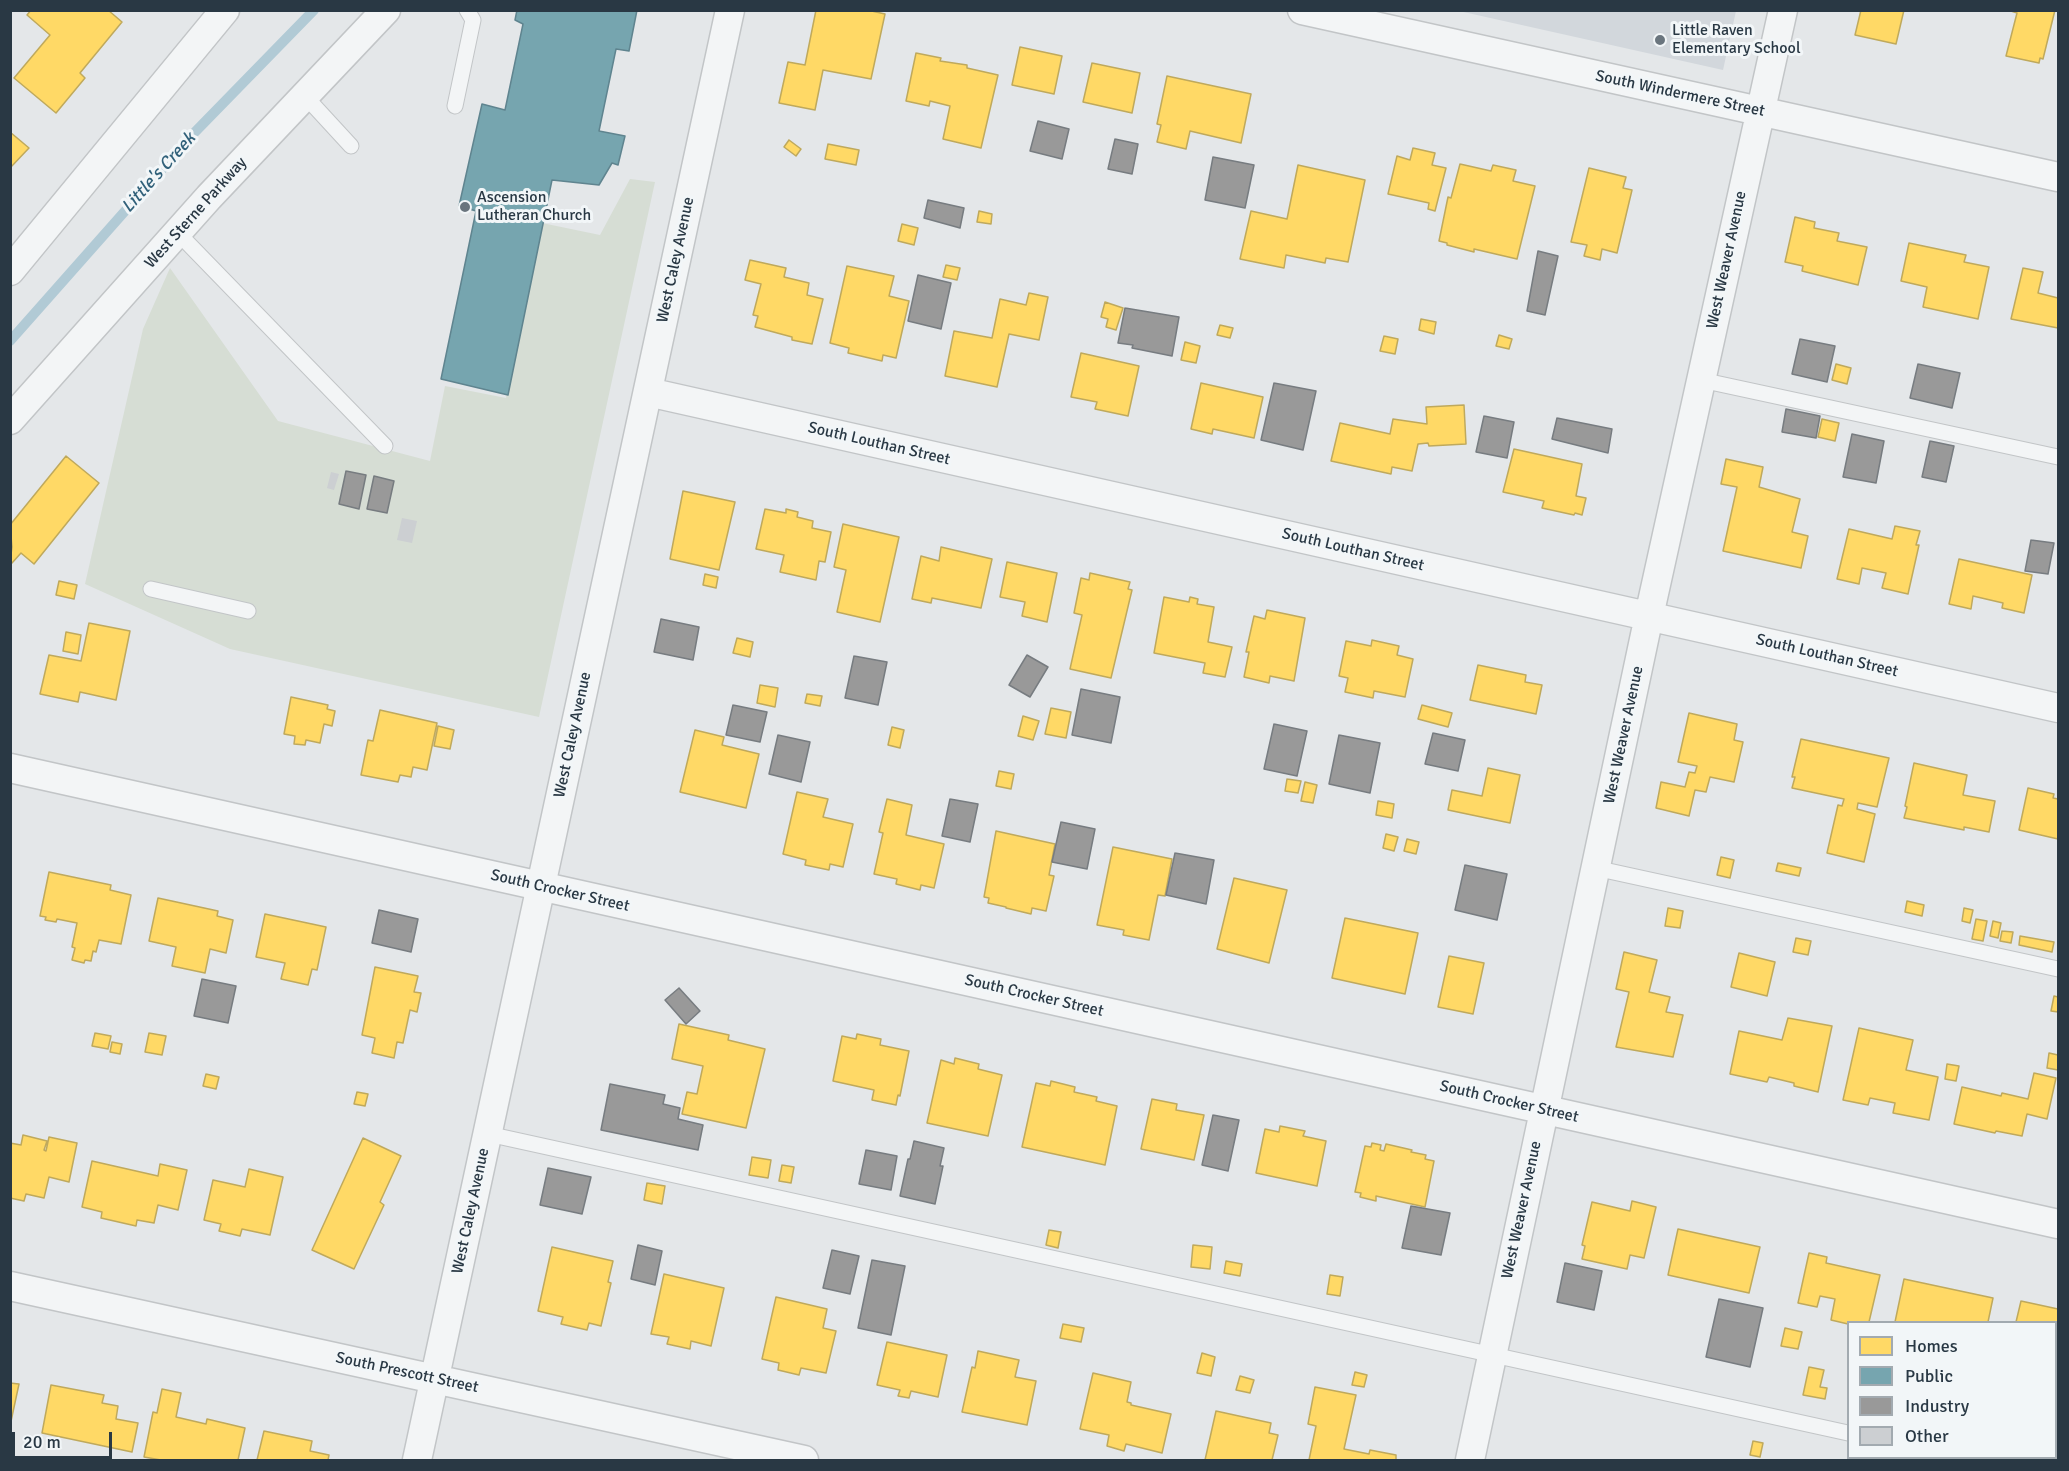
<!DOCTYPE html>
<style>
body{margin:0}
#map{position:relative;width:2069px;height:1471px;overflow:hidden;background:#e4e7e9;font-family:Signika,sans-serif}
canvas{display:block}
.frame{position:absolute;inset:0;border:12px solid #293844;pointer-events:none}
.legend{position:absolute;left:1847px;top:1321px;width:210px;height:138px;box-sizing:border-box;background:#f2f6f8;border:2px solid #a2aab0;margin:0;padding:8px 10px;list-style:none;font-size:18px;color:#293844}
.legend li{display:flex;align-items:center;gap:12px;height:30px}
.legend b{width:30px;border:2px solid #a2aab0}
.scale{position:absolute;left:12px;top:1432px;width:100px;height:27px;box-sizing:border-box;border:3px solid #293844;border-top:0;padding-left:8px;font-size:18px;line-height:21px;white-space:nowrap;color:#293844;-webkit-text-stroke:4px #f2f6f8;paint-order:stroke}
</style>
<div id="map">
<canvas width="2069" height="1471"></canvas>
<div class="frame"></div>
<ul class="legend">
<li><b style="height:16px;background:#ffd966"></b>Homes</li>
<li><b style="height:16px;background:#76a5af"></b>Public</li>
<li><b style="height:16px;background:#999"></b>Industry</li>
<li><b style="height:16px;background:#cccfd2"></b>Other</li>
</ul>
<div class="scale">20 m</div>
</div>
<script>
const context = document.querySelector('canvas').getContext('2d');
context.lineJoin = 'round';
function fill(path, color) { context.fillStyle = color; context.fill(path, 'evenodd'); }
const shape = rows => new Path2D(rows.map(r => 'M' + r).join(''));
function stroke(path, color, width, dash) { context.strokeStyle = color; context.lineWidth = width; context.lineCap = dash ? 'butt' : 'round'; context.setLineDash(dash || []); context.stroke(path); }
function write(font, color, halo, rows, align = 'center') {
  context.font = font + ' Signika,sans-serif'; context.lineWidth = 6; context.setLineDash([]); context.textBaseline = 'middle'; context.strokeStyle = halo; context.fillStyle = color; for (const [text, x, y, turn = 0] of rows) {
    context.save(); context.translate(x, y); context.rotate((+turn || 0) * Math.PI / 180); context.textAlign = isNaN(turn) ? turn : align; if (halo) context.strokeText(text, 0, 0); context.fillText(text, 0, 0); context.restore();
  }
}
const built = shape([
 [1459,11,1736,11,1723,70]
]);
const green = shape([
 [630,179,655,182,539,717,230,649,85,584,143,329,170,268,278,421,430,461,445,386,506,398,542,223,600,235]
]);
const homes = shape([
 [31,10,108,10,122,22,80,73,85,78,56,113,14,78,50,35,27,15,31,10],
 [816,10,867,10,885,14,871,79,823,70,815,110,779,103,788,62,805,65,816,10],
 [1861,10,1904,10,1896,44,1855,35,1861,10],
 [2055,10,2043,59,2040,58,2039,63,2006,56,2017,13,2008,10,2055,10],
 [1020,47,1062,56,1054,94,1012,85,1020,47],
 [916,53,941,58,940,61,967,65,967,68,998,75,981,148,943,139,950,106,930,101,929,106,906,101,916,53],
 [1092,63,1140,73,1132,113,1083,102,1092,63],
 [1167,76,1251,94,1241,143,1190,131,1186,149,1157,142,1161,125,1157,124,1167,76],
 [10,132,29,148,10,168,10,132],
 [789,140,801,149,796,156,784,147,789,140],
 [828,144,859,150,856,165,825,159,828,144],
 [1413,148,1435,153,1432,165,1446,168,1435,211,1428,209,1429,203,1388,194,1397,156,1410,160,1413,148],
 [1460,164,1491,171,1493,165,1516,170,1513,181,1535,186,1517,259,1474,249,1474,252,1447,245,1447,243,1439,241,1448,197,1451,198,1460,164],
 [1298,165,1365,180,1348,262,1326,258,1325,263,1286,255,1284,268,1240,259,1251,211,1287,219,1298,165],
 [1589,168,1626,177,1623,188,1632,190,1617,253,1602,249,1600,260,1584,256,1587,245,1571,242,1589,168],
 [979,211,992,214,991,224,977,222,979,211],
 [1795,217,1815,222,1814,228,1839,233,1837,241,1867,247,1858,285,1802,271,1803,266,1785,262,1795,217],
 [902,224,918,228,914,245,898,241,902,224],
 [1909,243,1966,255,1964,262,1989,267,1978,319,1923,307,1927,287,1901,281,1909,243],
 [750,260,786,268,784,277,809,283,807,295,823,299,812,344,792,340,792,337,755,327,758,316,753,315,761,284,745,280,750,260],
 [946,265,960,268,957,280,943,277,946,265],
 [847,266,894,276,889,296,909,301,896,358,883,355,882,361,848,353,849,348,830,343,847,266],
 [2023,268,2043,272,2038,293,2058,298,2058,328,2011,319,2023,268],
 [1029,293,1048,297,1039,340,1009,334,997,387,945,376,954,331,992,338,1000,299,1026,305,1029,293],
 [1105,302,1123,308,1116,330,1106,327,1108,319,1101,317,1105,302],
 [1421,319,1436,322,1434,334,1419,330,1421,319],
 [1220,325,1233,328,1230,338,1217,335,1220,325],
 [1499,335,1512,339,1509,349,1496,346,1499,335],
 [1384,336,1398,339,1395,354,1380,351,1384,336],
 [1185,342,1200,346,1196,363,1181,360,1185,342],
 [1081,353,1139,366,1128,416,1095,409,1097,402,1071,397,1081,353],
 [1836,364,1851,368,1847,384,1832,380,1836,364],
 [1201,383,1263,397,1254,438,1213,429,1212,434,1191,429,1201,383],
 [1464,405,1466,444,1429,446,1428,443,1418,444,1412,471,1392,467,1391,474,1331,461,1340,423,1390,434,1393,419,1427,424,1426,407,1464,405],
 [1822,419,1839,423,1835,441,1818,437,1822,419],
 [1514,449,1582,464,1576,496,1586,498,1582,515,1575,513,1574,515,1542,508,1544,501,1503,492,1514,449],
 [66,456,99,483,34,564,21,553,12,563,10,562,12,547,10,525,66,456],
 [1726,459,1763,467,1759,487,1800,499,1792,532,1808,536,1801,568,1723,551,1737,487,1721,484,1726,459],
 [683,491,735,502,719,570,670,559,683,491],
 [765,509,786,513,786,509,798,512,797,517,813,521,812,528,831,532,825,562,819,561,816,580,780,572,784,555,756,549,765,509],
 [843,524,899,537,880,622,837,612,846,570,834,567,843,524],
 [1895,526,1920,531,1916,545,1919,545,1908,594,1882,588,1886,573,1862,568,1859,584,1837,579,1849,529,1892,539,1895,526],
 [941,547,992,559,981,608,932,598,931,603,912,599,921,556,939,561,941,547],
 [1959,559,2032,575,2024,613,2002,608,2003,603,1973,596,1971,609,1949,604,1959,559],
 [1007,562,1057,573,1047,622,1022,616,1025,602,1000,597,1007,562],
 [1090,573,1130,582,1128,589,1132,590,1111,678,1070,669,1082,615,1074,613,1081,578,1089,580,1090,573],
 [705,574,718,577,716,588,703,585,705,574],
 [59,581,77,585,74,599,56,595,59,581],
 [1164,597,1189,602,1190,597,1198,599,1197,604,1214,607,1208,642,1232,647,1225,677,1203,673,1205,663,1154,653,1164,597],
 [1267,610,1305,618,1294,681,1270,676,1269,683,1244,677,1249,652,1246,652,1254,616,1265,619,1267,610],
 [89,623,130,631,116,700,80,692,78,702,40,694,49,655,81,661,89,623],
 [66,632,81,635,78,654,63,651,66,632],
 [737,638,753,642,750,657,733,653,737,638],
 [1372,640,1399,646,1397,655,1413,659,1405,697,1374,691,1373,698,1345,692,1348,678,1339,676,1346,641,1371,646,1372,640],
 [1478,665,1526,675,1525,682,1542,685,1536,714,1470,700,1478,665],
 [760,685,778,688,775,707,757,703,760,685],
 [807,694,822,696,820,706,805,703,807,694],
 [291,697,328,705,327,709,335,711,332,726,324,724,320,743,306,740,305,745,294,744,295,736,284,734,291,697],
 [1422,705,1452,713,1448,727,1418,719,1422,705],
 [1051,708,1071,712,1066,738,1045,734,1051,708],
 [380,710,437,723,427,770,413,767,411,777,400,775,398,782,361,775,368,740,373,741,380,710],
 [1689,713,1737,724,1734,740,1743,742,1734,782,1710,777,1706,792,1695,790,1689,816,1656,808,1661,782,1685,787,1689,772,1695,773,1697,766,1678,762,1689,713],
 [1023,716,1039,721,1033,740,1018,736,1023,716],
 [438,726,454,730,450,749,434,746,438,726],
 [892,727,904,730,900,748,888,745,892,727],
 [695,730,724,737,722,745,759,754,746,808,680,792,695,730],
 [1801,739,1889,758,1877,807,1858,803,1857,809,1875,814,1864,862,1827,853,1838,805,1842,806,1844,799,1792,788,1795,777,1792,777,1801,739],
 [1914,763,1967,775,1963,795,1995,801,1989,832,1964,827,1964,830,1904,818,1907,807,1905,806,1914,763],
 [1488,768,1520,775,1510,823,1448,810,1452,790,1482,796,1488,768],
 [999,771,1014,774,1011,789,996,786,999,771],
 [1287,779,1301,781,1298,793,1285,791,1287,779],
 [1305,782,1317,785,1313,803,1301,801,1305,782],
 [2028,788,2054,794,2053,798,2058,799,2058,839,2019,830,2028,788],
 [797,792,828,799,823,817,853,824,843,867,830,864,829,870,805,865,806,860,783,854,797,792],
 [887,799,912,805,906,835,944,844,934,888,921,885,920,890,896,884,897,879,874,874,883,833,879,832,887,799],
 [1378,801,1394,804,1392,818,1376,815,1378,801],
 [996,831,1055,844,1049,875,1054,876,1046,911,1032,908,1031,914,1006,908,1006,907,988,903,989,898,984,897,996,831],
 [1386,834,1398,837,1394,851,1383,848,1386,834],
 [1407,839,1419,842,1416,854,1404,851,1407,839],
 [1113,847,1172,859,1165,896,1158,895,1149,940,1123,935,1124,930,1097,925,1113,847],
 [1721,857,1734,860,1730,878,1717,875,1721,857],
 [1778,863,1801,868,1799,876,1776,871,1778,863],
 [49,872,111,885,110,890,131,895,121,944,99,940,96,952,93,951,91,961,85,960,84,963,72,960,75,948,72,947,77,923,57,919,56,922,45,920,46,917,40,916,49,872],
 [1234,878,1287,890,1269,963,1217,949,1234,878],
 [158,898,218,911,217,916,233,920,226,953,210,949,205,973,172,966,176,947,149,941,158,898],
 [1907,901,1924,905,1922,916,1905,912,1907,901],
 [1668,908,1683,911,1680,928,1665,926,1668,908],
 [1964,908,1973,910,1970,923,1962,921,1964,908],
 [265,914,326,927,317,970,312,969,308,985,281,979,285,963,256,957,265,914],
 [1345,918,1418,933,1405,994,1332,978,1345,918],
 [1976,919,1987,921,1983,941,1972,939,1976,919],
 [1993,921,2001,923,1998,938,1990,936,1993,921],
 [2002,931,2013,932,2011,943,2000,941,2002,931],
 [2020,936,2054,942,2052,952,2019,945,2020,936],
 [1796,938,1811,941,1808,955,1793,952,1796,938],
 [1624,952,1657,960,1649,992,1670,997,1666,1012,1683,1015,1673,1057,1616,1047,1629,992,1616,989,1624,952],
 [1739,953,1775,962,1767,996,1731,987,1739,953],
 [1449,956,1484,963,1473,1014,1438,1007,1449,956],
 [375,967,418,976,414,992,421,993,417,1012,410,1010,403,1043,397,1042,394,1058,372,1053,375,1038,362,1035,375,967],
 [2054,996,2058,997,2058,1012,2051,1011,2054,996],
 [1788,1018,1832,1026,1818,1092,1794,1086,1794,1083,1769,1077,1767,1082,1730,1074,1739,1031,1782,1040,1788,1018],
 [679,1024,729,1035,728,1040,765,1049,746,1128,682,1114,687,1092,697,1094,703,1066,672,1059,679,1024],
 [1859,1028,1913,1040,1906,1070,1938,1077,1929,1120,1893,1113,1895,1103,1870,1098,1868,1105,1843,1100,1859,1028],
 [95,1033,111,1036,108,1049,92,1046,95,1033],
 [149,1033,166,1036,162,1055,145,1052,149,1033],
 [857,1034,881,1039,880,1045,909,1051,900,1096,898,1095,896,1105,872,1100,874,1090,833,1081,842,1036,856,1039,857,1034],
 [112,1042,122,1044,120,1054,110,1052,112,1042],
 [2049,1053,2058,1055,2058,1070,2047,1068,2049,1053],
 [955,1058,979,1064,978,1069,1002,1075,988,1136,927,1123,941,1060,954,1064,955,1058],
 [1947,1064,1959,1066,1956,1081,1945,1079,1947,1064],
 [2034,1073,2056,1078,2047,1119,2027,1114,2022,1136,1996,1131,1995,1133,1954,1124,1962,1087,2001,1096,2002,1093,2028,1099,2034,1073],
 [206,1074,219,1077,216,1089,203,1086,206,1074],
 [1051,1081,1075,1087,1074,1092,1097,1097,1096,1101,1117,1106,1105,1165,1022,1147,1036,1083,1050,1086,1051,1081],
 [357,1092,368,1094,365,1106,354,1104,357,1092],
 [1152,1099,1177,1104,1176,1110,1204,1115,1194,1160,1141,1149,1152,1099],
 [1280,1126,1305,1131,1303,1136,1326,1141,1317,1186,1256,1173,1265,1129,1279,1132,1280,1126],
 [23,1135,47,1141,44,1150,46,1151,49,1137,77,1143,69,1182,49,1177,44,1198,26,1194,24,1201,10,1198,10,1143,21,1145,23,1135],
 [363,1138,401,1156,380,1202,384,1205,354,1269,312,1250,363,1138],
 [1372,1143,1381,1145,1380,1150,1384,1151,1386,1144,1412,1150,1411,1152,1426,1155,1425,1159,1434,1161,1425,1207,1376,1196,1376,1201,1360,1197,1361,1193,1355,1192,1365,1146,1371,1147,1372,1143],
 [752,1157,771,1160,768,1178,749,1175,752,1157],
 [92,1161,158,1176,160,1164,187,1170,178,1210,158,1205,154,1223,137,1220,136,1226,101,1218,102,1212,82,1207,92,1161],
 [782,1165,794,1167,791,1183,779,1181,782,1165],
 [249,1169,283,1177,270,1235,242,1229,240,1236,219,1231,221,1224,204,1220,213,1180,245,1187,249,1169],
 [647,1183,665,1186,662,1204,644,1200,647,1183],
 [1632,1201,1656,1207,1644,1258,1630,1255,1627,1269,1582,1259,1585,1246,1582,1245,1592,1202,1630,1211,1632,1201],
 [1678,1229,1760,1247,1749,1293,1668,1275,1678,1229],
 [1049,1230,1061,1232,1058,1248,1046,1245,1049,1230],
 [1193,1245,1212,1247,1210,1269,1191,1267,1193,1245],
 [552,1247,613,1261,608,1282,611,1283,601,1326,589,1323,587,1330,561,1324,563,1317,538,1311,552,1247],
 [1809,1253,1827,1257,1826,1263,1880,1275,1869,1322,1848,1324,1831,1320,1835,1299,1820,1296,1817,1307,1798,1303,1809,1253],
 [1226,1261,1242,1264,1240,1276,1224,1273,1226,1261],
 [664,1274,724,1288,711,1346,691,1341,690,1349,667,1344,669,1337,651,1334,664,1274],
 [1330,1275,1343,1277,1340,1296,1327,1294,1330,1275],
 [1904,1279,1993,1298,1988,1322,1895,1322,1904,1279],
 [776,1297,827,1309,823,1328,836,1331,826,1373,801,1368,799,1375,778,1370,779,1363,762,1359,776,1297],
 [2021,1301,2058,1309,2058,1353,2056,1353,2056,1322,2016,1322,2021,1301],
 [1063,1324,1084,1328,1081,1342,1060,1338,1063,1324],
 [1785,1328,1802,1332,1798,1349,1781,1346,1785,1328],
 [887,1342,947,1355,938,1397,911,1391,909,1398,898,1396,900,1390,877,1385,887,1342],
 [978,1351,1019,1360,1015,1377,1036,1381,1027,1425,962,1412,972,1367,975,1368,978,1351],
 [1202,1353,1215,1357,1211,1376,1197,1373,1202,1353],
 [1809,1367,1824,1370,1820,1387,1827,1388,1825,1399,1803,1395,1809,1367],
 [1355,1372,1367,1375,1364,1387,1352,1385,1355,1372],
 [1093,1373,1131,1382,1127,1402,1131,1403,1131,1405,1171,1414,1162,1453,1126,1444,1124,1451,1107,1446,1109,1435,1080,1429,1093,1373],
 [1240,1376,1254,1380,1250,1393,1236,1390,1240,1376],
 [10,1383,19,1384,10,1426,10,1383],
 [51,1385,104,1395,102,1403,118,1406,116,1419,138,1423,132,1452,42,1433,51,1385],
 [1315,1387,1356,1395,1344,1449,1369,1454,1370,1450,1396,1455,1396,1460,1309,1460,1316,1426,1308,1424,1315,1387],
 [162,1389,181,1393,176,1417,206,1424,207,1419,245,1428,238,1460,161,1460,144,1457,153,1412,157,1413,162,1389],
 [1216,1411,1271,1423,1269,1433,1278,1435,1272,1460,1205,1460,1216,1411],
 [264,1431,312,1441,310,1451,329,1455,328,1460,257,1460,264,1431],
 [1753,1441,1763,1443,1760,1457,1750,1455,1753,1441]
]);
const public = shape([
 [517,10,637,10,629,51,616,49,599,131,625,136,618,165,612,163,599,185,552,180,508,395,441,379,476,211,459,206,482,104,505,110,523,24,515,20,517,10]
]);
const industry = shape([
 [1038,121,1069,129,1062,159,1030,151,1038,121],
 [1115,139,1138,144,1132,174,1108,169,1115,139],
 [1213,157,1254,165,1245,208,1205,200,1213,157],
 [928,200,964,208,960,228,924,218,928,200],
 [1538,251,1558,256,1545,315,1527,311,1538,251],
 [918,275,951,283,941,329,908,321,918,275],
 [1125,308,1179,317,1172,356,1132,348,1133,345,1118,343,1125,308],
 [1800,339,1835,346,1827,382,1792,374,1800,339],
 [1918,364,1960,373,1952,408,1910,398,1918,364],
 [1274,383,1316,391,1303,450,1261,440,1274,383],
 [1786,409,1820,416,1816,438,1782,432,1786,409],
 [1484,416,1514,422,1507,458,1476,452,1484,416],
 [1557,418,1612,429,1608,453,1552,439,1557,418],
 [1852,434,1884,441,1876,483,1843,477,1852,434],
 [1930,441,1954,446,1946,482,1922,477,1930,441],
 [346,471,366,475,359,509,339,504,346,471],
 [374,476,394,481,387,513,367,509,374,476],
 [2031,540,2054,543,2048,574,2025,571,2031,540],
 [661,619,699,627,693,660,654,652,661,619],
 [1027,655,1048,667,1030,697,1009,685,1027,655],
 [854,656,887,662,878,705,845,698,854,656],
 [1081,689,1120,697,1111,743,1072,735,1081,689],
 [733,705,767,712,760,742,726,735,733,705],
 [1274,724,1307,731,1297,776,1264,769,1274,724],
 [1433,733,1465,740,1458,771,1425,764,1433,733],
 [778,735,810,742,801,782,769,774,778,735],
 [1339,735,1380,743,1370,793,1329,784,1339,735],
 [950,799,978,804,970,842,942,836,950,799],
 [1061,822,1095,829,1087,869,1052,862,1061,822],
 [1175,853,1214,860,1206,904,1166,895,1175,853],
 [1465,865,1507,874,1497,920,1455,910,1465,865],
 [379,910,418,919,411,952,372,943,379,910],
 [202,979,236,986,228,1023,194,1016,202,979],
 [679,988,700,1011,686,1024,665,1000,679,988],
 [610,1084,665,1095,663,1104,680,1108,678,1119,703,1125,698,1150,601,1130,610,1084],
 [1213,1115,1239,1120,1228,1171,1202,1165,1213,1115],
 [914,1141,944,1148,940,1166,943,1166,935,1204,900,1196,908,1159,910,1159,914,1141],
 [866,1150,897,1156,891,1190,859,1184,866,1150],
 [548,1168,591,1177,582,1214,540,1205,548,1168],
 [1411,1206,1450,1213,1441,1255,1402,1248,1411,1206],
 [638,1245,662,1251,655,1285,631,1279,638,1245],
 [832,1250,859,1256,850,1294,823,1288,832,1250],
 [872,1260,905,1266,891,1335,858,1328,872,1260],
 [1565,1263,1602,1271,1594,1310,1557,1302,1565,1263],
 [1719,1299,1763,1308,1750,1367,1706,1357,1719,1299],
 [2056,1390,2058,1391,2058,1435,2056,1434,2056,1390]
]);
const stream = shape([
 [10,341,195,132,314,10]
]);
const building = shape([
 [331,472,339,474,334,490,327,488],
 [402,518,417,521,412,543,397,540]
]);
const lane = shape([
 [305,96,351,146],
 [455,106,473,20,467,10],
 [178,233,385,446],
 [1701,380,2058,457],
 [151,589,248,611],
 [1595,868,2058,969],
 [488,1134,1848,1433],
 [1959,1458,1973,1460]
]);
const street = shape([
 [1302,10,2058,177],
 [10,271,225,10],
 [648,392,2058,708],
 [10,420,209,197,386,10],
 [10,768,2058,1224],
 [10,1286,804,1460],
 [417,1460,730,10],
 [1470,1460,1649,616,1783,10]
]);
const markers = [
 [1660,40,6,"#6a757e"],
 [465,207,6,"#6a757e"]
];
const poiNames = [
 ["Little Raven",1672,31],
 ["Elementary School",1672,49],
 ["Ascension",477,198],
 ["Lutheran Church",477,216]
];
const streetNames = [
 ["South Windermere Street",1680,94,12],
 ["West Sterne Parkway",196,213,-48],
 ["West Caley Avenue",676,260,-78],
 ["West Weaver Avenue",1727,260,-78],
 ["South Louthan Street",879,444,13],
 ["South Louthan Street",1353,550,13],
 ["South Louthan Street",1827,656,13],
 ["West Caley Avenue",573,735,-78],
 ["West Weaver Avenue",1624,735,-78],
 ["South Crocker Street",560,891,13],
 ["South Crocker Street",1034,996,13],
 ["South Crocker Street",1509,1102,13],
 ["West Weaver Avenue",1522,1210,-78],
 ["West Caley Avenue",471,1211,-78],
 ["South Prescott Street",407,1373,12]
];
const waterNames = [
 ["Little's Creek",159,173,-48]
];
fill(built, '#d2d7dc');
fill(green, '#d6ddd4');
fill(homes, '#ffd966');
stroke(homes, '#bfa95c', 1.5);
fill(public, '#76a5af');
stroke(public, '#5f848f', 1.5);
fill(industry, '#999');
stroke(industry, '#777c80', 1.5);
stroke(stream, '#b1cad5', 10);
fill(building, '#cccfd2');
stroke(lane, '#c2c5c7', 17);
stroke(street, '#c2c5c7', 31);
stroke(lane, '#f3f5f6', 15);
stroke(street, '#f3f5f6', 28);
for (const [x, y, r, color] of markers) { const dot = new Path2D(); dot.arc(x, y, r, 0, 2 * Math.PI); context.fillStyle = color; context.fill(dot); stroke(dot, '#f2f6f8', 2); }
write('16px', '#293844', '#f2f6f8', poiNames, 'left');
write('16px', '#293844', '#f2f6f8', streetNames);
write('italic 18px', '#31617a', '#f2f6f8', waterNames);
</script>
